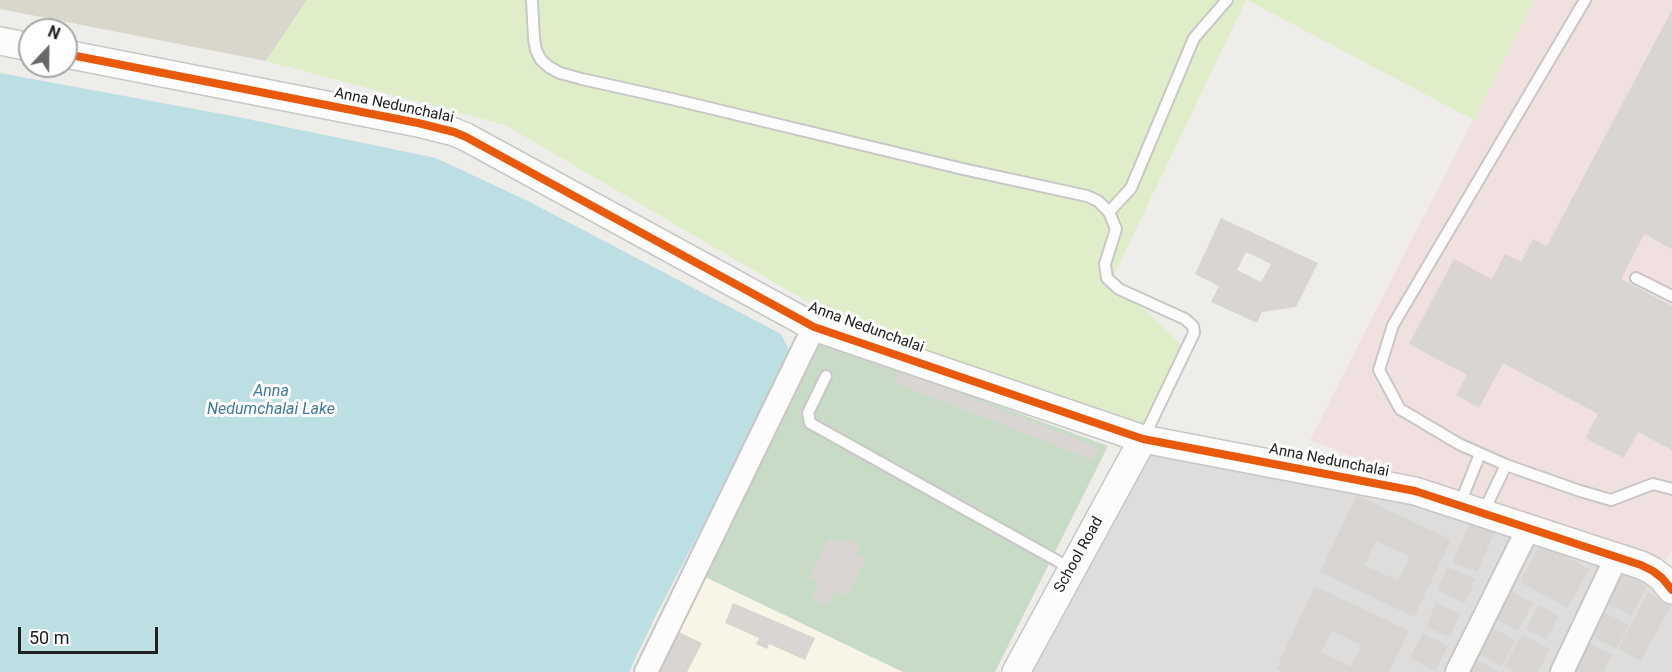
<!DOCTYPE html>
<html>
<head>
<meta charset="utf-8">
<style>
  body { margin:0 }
  #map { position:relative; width:1672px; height:672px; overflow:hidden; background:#efedea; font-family:Roboto,sans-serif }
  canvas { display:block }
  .north { position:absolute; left:18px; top:18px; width:60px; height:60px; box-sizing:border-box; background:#fff; border:2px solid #a6a6a6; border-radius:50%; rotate:22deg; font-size:16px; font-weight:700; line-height:24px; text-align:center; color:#212121 }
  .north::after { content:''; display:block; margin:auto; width:21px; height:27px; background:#696867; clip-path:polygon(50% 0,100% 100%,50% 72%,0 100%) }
  .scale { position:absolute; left:18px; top:627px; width:140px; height:27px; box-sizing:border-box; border:3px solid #212121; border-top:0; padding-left:8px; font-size:18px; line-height:21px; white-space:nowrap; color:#212121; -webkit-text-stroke:4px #fff; paint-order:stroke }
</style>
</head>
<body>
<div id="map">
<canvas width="1672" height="672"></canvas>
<div class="north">N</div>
<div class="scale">50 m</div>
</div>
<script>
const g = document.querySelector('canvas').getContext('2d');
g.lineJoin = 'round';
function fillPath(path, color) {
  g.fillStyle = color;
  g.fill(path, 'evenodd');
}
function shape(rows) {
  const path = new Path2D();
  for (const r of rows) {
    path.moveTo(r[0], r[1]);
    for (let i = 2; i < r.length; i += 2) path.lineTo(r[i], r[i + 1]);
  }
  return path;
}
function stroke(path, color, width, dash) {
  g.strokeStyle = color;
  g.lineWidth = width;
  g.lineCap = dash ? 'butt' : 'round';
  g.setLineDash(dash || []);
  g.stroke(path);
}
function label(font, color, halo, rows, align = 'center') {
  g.font = font + ' Roboto,sans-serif';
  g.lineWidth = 6;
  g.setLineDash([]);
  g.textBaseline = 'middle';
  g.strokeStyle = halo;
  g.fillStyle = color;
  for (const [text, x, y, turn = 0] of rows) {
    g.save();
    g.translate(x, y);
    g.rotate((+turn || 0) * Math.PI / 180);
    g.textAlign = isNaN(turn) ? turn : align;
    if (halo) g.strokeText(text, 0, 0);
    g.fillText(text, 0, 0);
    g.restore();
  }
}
fillPath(shape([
  [1145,451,1417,503,1641,579,1672,602,1672,672,1025,672]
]), '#dedddb');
fillPath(shape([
  [1534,0,1672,0,1672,551,1658,572,1310,440]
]), '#f1e0e0');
fillPath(shape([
  [701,575,903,672,655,672]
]), '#f8f5e6');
fillPath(shape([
  [0,0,307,0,266,61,0,9]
]), '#d9d7cb');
fillPath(shape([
  [307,0,1246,0,1112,279,1186,349,1141,435,832,316,505,125,266,61],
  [1247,0,1534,0,1474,120]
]), '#dfedc8');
fillPath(shape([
  [818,340,1108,446,995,672,903,672,701,575]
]), '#c7dbc6');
fillPath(shape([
  [0,73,238,117,436,158,530,202,781,334,792,356,656,615,629,672,0,672]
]), '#bcdfe4');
fillPath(shape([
  [1672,10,1672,249,1644,234,1621,279,1672,306,1672,450,1638,432,1624,458,1585,438,1598,414,1503,363,1479,408,1456,395,1467,375,1409,344,1454,259,1492,279,1505,254,1521,262,1533,239,1547,246],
  [1221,218,1318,263,1296,307,1262,312,1257,323,1211,302,1219,286,1195,274],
  [1246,252,1271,264,1261,282,1237,270],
  [900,371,1098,447,1093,460,895,383],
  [1357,495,1451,540,1414,617,1320,572],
  [1376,541,1410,557,1398,581,1364,565],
  [1471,519,1496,529,1477,572,1453,562],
  [829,538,840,543,843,538,860,546,856,554,866,558,847,596,836,591,828,606,812,599,820,583,809,577],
  [1541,543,1589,569,1568,608,1520,582],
  [1447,567,1476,579,1465,603,1437,591],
  [1622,573,1647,586,1631,616,1606,602],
  [1315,586,1409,631,1389,672,1283,672,1276,669],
  [1332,631,1361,645,1351,667,1321,652],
  [1509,590,1533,603,1518,631,1494,618],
  [1648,593,1671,605,1641,661,1618,649],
  [733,603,815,638,805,660,769,644,767,649,756,644,759,638,725,623],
  [1436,603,1460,614,1450,637,1426,627],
  [1538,605,1559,616,1546,639,1526,629],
  [1603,612,1629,625,1616,649,1590,635],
  [1491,627,1515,640,1501,666,1477,653],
  [679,632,702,643,687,672,659,672],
  [1423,633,1448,646,1435,671,1410,658],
  [1522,634,1550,649,1538,672,1516,672,1505,666],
  [1588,642,1612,655,1603,672,1579,672,1574,669],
  [1477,660,1499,672,1471,672]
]), '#d8d5d2');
const service = shape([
  [532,0,534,39,536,50,541,60,549,67,560,73,582,79,672,99,963,169,1087,196,1098,201,1109,212,1116,229,1105,264,1107,278,1119,289,1185,319,1193,326,1194,333,1144,437],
  [1585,0,1393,325,1379,370,1400,409,1459,444,1506,465,1580,491,1611,500,1653,484,1672,489],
  [1109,212,1131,188,1194,38,1227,0],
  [1636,278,1672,296],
  [826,376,808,413,810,423,1072,569],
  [1459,506,1480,454],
  [1483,513,1506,465]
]);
const minor = shape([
  [646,672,814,327],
  [1457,672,1528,529],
  [1562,672,1616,558]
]);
const tertiary = shape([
  [0,41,30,47],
  [66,54,418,123,454,132,466,137,814,327,1143,439,1415,491,1641,565,1653,571,1662,578,1672,590],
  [1016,672,1143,439]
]);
stroke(service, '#c8c7c6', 14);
stroke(minor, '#c8c7c6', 26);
stroke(tertiary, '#c8c7c6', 30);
stroke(service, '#fdfcfc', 10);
stroke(minor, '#fdfcfc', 22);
stroke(tertiary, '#fdfcfc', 27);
stroke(shape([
  [66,54,418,123,454,132,466,137,814,327,1143,439,1415,491,1641,565,1653,571,1662,578,1672,590]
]), '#e8590c', 8);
label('15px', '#212121', '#fff', [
  ["Anna Nedunchalai",394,106,12],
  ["Anna Nedunchalai",866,328,20],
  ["Anna Nedunchalai",1329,461,11],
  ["School Road",1079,555,-61]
]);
label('italic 16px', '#40789d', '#fff', [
  ["Anna",271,392],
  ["Nedumchalai Lake",271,410]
]);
</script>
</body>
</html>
